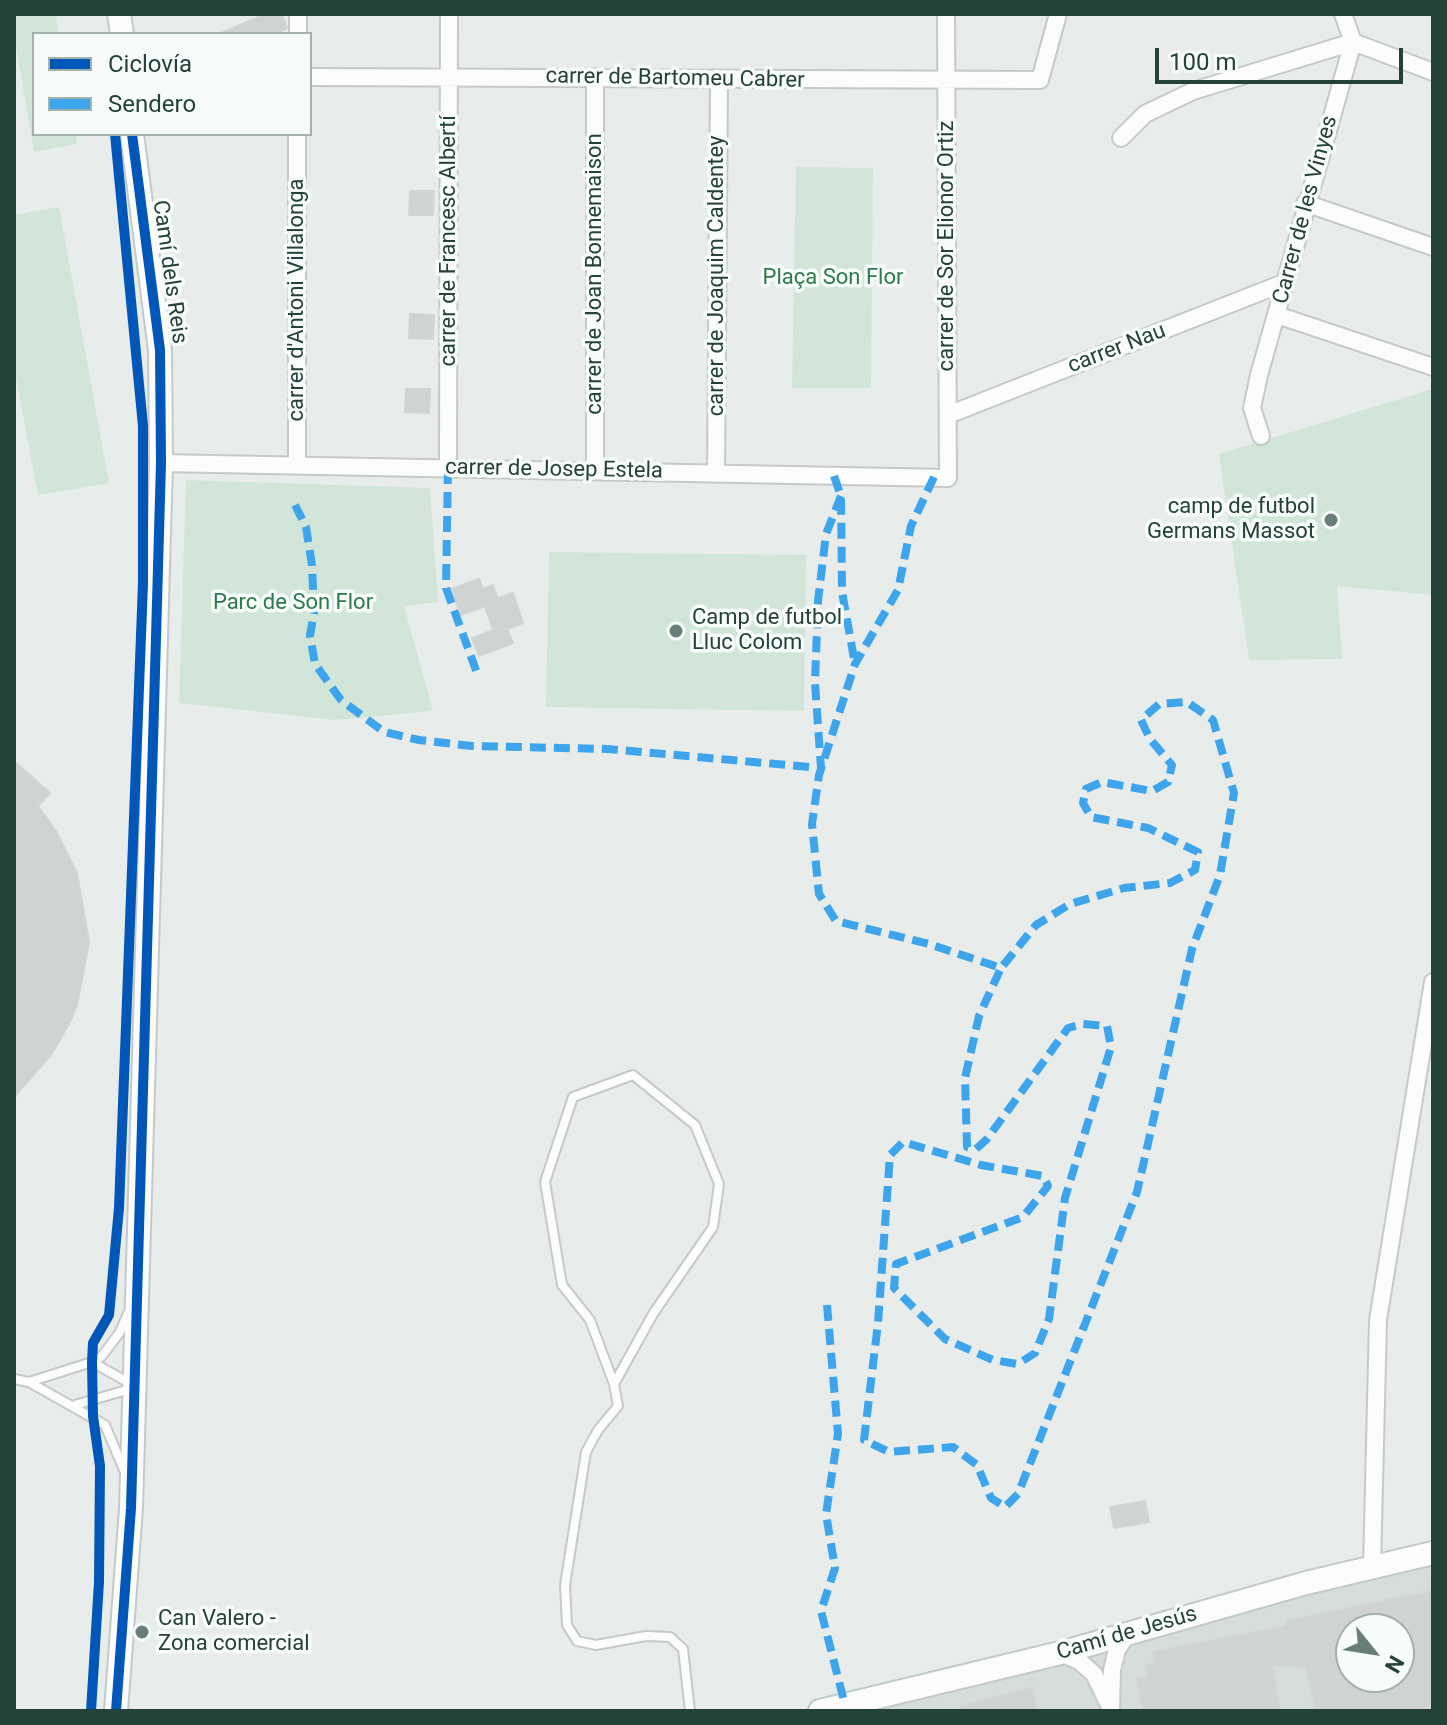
<!DOCTYPE html>
<html>
<head>
<meta charset="utf-8">
<style>
  body { margin:0 }
  #map { position:relative; width:1447px; height:1725px; overflow:hidden; background:#e8edeb; font-family:Roboto,sans-serif }
  canvas { display:block }
  .frame { position:absolute; inset:0; border:16px solid #24423a; pointer-events:none }
  .legend { position:absolute; left:32px; top:32px; width:280px; height:104px; box-sizing:border-box; background:#f7fbf9; border:2px solid #a3b1ad; margin:0; padding:10px 14px; list-style:none; font-size:24px; color:#24423a }
  .legend li { display:flex; align-items:center; gap:16px; height:40px }
  .legend b { width:40px; border:2px solid #a3b1ad }
  .north { position:absolute; left:1335px; top:1613px; width:80px; height:80px; box-sizing:border-box; background:#f7fbf9; border:2px solid #a3b1ad; border-radius:50%; rotate:120deg; font-size:22px; font-weight:700; line-height:32px; text-align:center; color:#24423a }
  .north::after { content:''; display:block; margin:auto; width:28px; height:36px; background:#697e78; clip-path:polygon(50% 0,100% 100%,50% 72%,0 100%) }
  .scale { position:absolute; left:1155px; top:48px; width:248px; height:36px; box-sizing:border-box; border:4px solid #24423a; border-top:0; padding-left:10px; font-size:24px; line-height:28px; white-space:nowrap; color:#24423a; -webkit-text-stroke:6px #f7fbf9; paint-order:stroke }
</style>
</head>
<body>
<div id="map">
<canvas width="1447" height="1725"></canvas>
<div class="frame"></div>
<ul class="legend">
<li><b style="height:10px;background:#0057b8"></b>Ciclovía</li>
<li><b style="height:10px;background:#3ea4ec"></b>Sendero</li>
</ul>
<div class="north">N</div>
<div class="scale">100 m</div>
</div>
<script>
const g = document.querySelector('canvas').getContext('2d');
g.lineJoin = 'round';
function fillPath(path, color) {
  g.fillStyle = color;
  g.fill(path, 'evenodd');
}
function shape(rows) {
  const path = new Path2D();
  for (const r of rows) {
    path.moveTo(r[0], r[1]);
    for (let i = 2; i < r.length; i += 2) path.lineTo(r[i], r[i + 1]);
  }
  return path;
}
function stroke(path, color, width, dash) {
  g.strokeStyle = color;
  g.lineWidth = width;
  g.lineCap = dash ? 'butt' : 'round';
  g.setLineDash(dash || []);
  g.stroke(path);
}
function label(font, color, halo, rows, align = 'center') {
  g.font = font + ' Roboto,sans-serif';
  g.lineWidth = 7;
  g.setLineDash([]);
  g.textBaseline = 'middle';
  g.strokeStyle = halo;
  g.fillStyle = color;
  for (const [text, x, y, turn = 0] of rows) {
    g.save();
    g.translate(x, y);
    g.rotate((+turn || 0) * Math.PI / 180);
    g.textAlign = isNaN(turn) ? turn : align;
    if (halo) g.strokeText(text, 0, 0);
    g.fillText(text, 0, 0);
    g.restore();
  }
}
fillPath(shape([
  [1433,1558,1433,1711,820,1711],
  [1351,1629,1399,1629,1399,1677,1351,1677]
]), '#d6dedb');
fillPath(shape([
  [14,14,56,14,59,34,34,34,34,134,76,134,77,144,34,152,14,35],
  [796,167,873,168,871,388,792,388],
  [59,207,109,483,38,495,14,368,14,215],
  [1433,389,1433,595,1337,586,1342,659,1249,660,1219,454],
  [186,480,430,488,438,602,404,606,433,711,335,720,179,703],
  [549,552,806,555,804,711,546,707]
]), '#d1e6d8');
const building = shape([
  [266,14,282,14,287,28,274,34,219,34,266,14],
  [410,191,434,191,433,215,409,215,410,191],
  [410,314,434,315,433,339,409,338,410,314],
  [406,389,430,389,429,413,405,412,406,389],
  [479,579,483,589,493,585,498,598,513,593,523,623,507,629,513,643,479,656,472,638,493,630,485,606,461,615,451,589,479,579],
  [14,761,50,793,38,806,56,831,77,873,89,942,77,1005,70,1022,51,1055,14,1097,14,761],
  [1145,1501,1149,1522,1114,1528,1110,1507,1145,1501],
  [1433,1591,1433,1711,1316,1711,1306,1667,1272,1665,1280,1711,1143,1711,1137,1679,1148,1677,1146,1665,1155,1663,1153,1652,1286,1626,1286,1621,1433,1591],
  [1351,1629,1399,1629,1399,1677,1351,1677,1351,1629],
  [1032,1688,1037,1711,960,1711,960,1706,1032,1688]
]);
fillPath(building, '#cfd4d2');
stroke(building, '#d1d6d4', 2);
const lane = shape([
  [92,1362,102,1356,120,1332,128,1313],
  [14,1379,29,1382,105,1425,124,1470],
  [29,1382,92,1362,131,1384],
  [614,1384,653,1314,713,1227,719,1184,695,1125,633,1075,573,1097,545,1182,562,1285,590,1320,614,1384,618,1406,598,1430,586,1452,565,1585,567,1625,577,1641,596,1645,646,1636,670,1637,683,1649,690,1711],
  [75,1405,130,1389]
]);
const street = shape([
  [298,34,298,14],
  [310,77,1040,80,1058,14],
  [595,77,595,471],
  [1121,138,1145,114,1193,91,1353,42,1433,72],
  [1305,203,1433,247],
  [1277,315,1433,367],
  [948,415,1286,282],
  [1261,436,1252,408,1259,375,1353,42,1343,14],
  [161,463,948,478,946,14],
  [297,465,297,134],
  [448,468,449,14],
  [716,473,719,79],
  [1372,1567,1378,1320,1433,982],
  [1060,1653,1079,1661,1094,1674,1109,1705],
  [1111,1711,1112,1670,1117,1650,1127,1634]
]);
const secondary = shape([
  [119,14,122,34],
  [116,1711,131,1508,161,463,160,350,132,134],
  [820,1711,1060,1653,1306,1583,1433,1553]
]);
stroke(lane, '#c5cac8', 12);
stroke(street, '#c5cac8', 20);
stroke(secondary, '#c3cbc8', 26);
stroke(lane, '#fcfcfc', 8);
stroke(street, '#fcfcfc', 16);
stroke(secondary, '#fcfcfc', 22);
stroke(shape([
  [448,468,446,588,477,673],
  [834,476,841,496,842,592,855,664],
  [934,477,911,526,898,590,855,664,819,775,812,824,819,894,836,921,929,944,1001,968,979,1016,965,1078,967,1147,976,1149,987,1139,1068,1028,1083,1024,1107,1026,1111,1047,1065,1198,1049,1319,1035,1353,1018,1364,993,1360,945,1339,894,1288,896,1264,1023,1217,1048,1186,1043,1176,981,1165,903,1142,890,1155,878,1323,864,1440,889,1452,953,1447,977,1465,991,1498,1005,1507,1018,1494,1137,1192,1192,949,1220,875,1234,793,1213,720,1187,702,1159,704,1141,720,1150,739,1172,765,1168,782,1152,791,1102,782,1086,789,1083,803,1091,817,1148,828,1198,852,1195,870,1170,883,1124,888,1070,904,1036,925,1001,968],
  [295,505,306,527,312,565,314,613,310,635,315,664,341,700,384,732,419,740,472,746,608,749,821,768,815,683,818,601,826,534,841,496],
  [827,1305,838,1434,826,1514,835,1568,821,1611,845,1705]
]), '#3ea4ec', 8, [16, 8]);
stroke(shape([
  [91,1711,99,1582,100,1466,93,1416,92,1362,93,1343,109,1315,119,1208,143,583,143,426,115,134],
  [116,1711,131,1508,161,463,160,350,132,134]
]), '#0057b8', 10);
for (const [x, y, r, color] of [
  [1331,520,8,"#697e78"],
  [676,631,8,"#697e78"],
  [142,1632,8,"#697e78"]
]) {
  const dot = new Path2D();
  dot.arc(x, y, r, 0, 2 * Math.PI);
  g.fillStyle = color;
  g.fill(dot);
  stroke(dot, '#f7fbf9', 3);
}
label('22px', '#24423a', '#f7fbf9', [
  ["carrer de Bartomeu Cabrer",675,79,1],
  ["Carrer de les Vinyes",1306,210,-75],
  ["carrer de Francesc Albertí",449,241,-90],
  ["carrer de Sor Elionor Ortiz",947,246,-90],
  ["Camí dels Reis",169,272,82],
  ["carrer de Joan Bonnemaison",595,274,-90],
  ["carrer de Joaquim Caldentey",717,276,-90],
  ["carrer d'Antoni Villalonga",297,300,-90],
  ["carrer Nau",1117,349,-21],
  ["carrer de Josep Estela",554,470,1],
  ["Camí de Jesús",1127,1634,-16]
]);
label('22px', '#2d7a4b', '#f7fbf9', [
  ["Plaça Son Flor",833,278],
  ["Parc de Son Flor",293,603]
]);
label('22px', '#24423a', '#f7fbf9', [
  ["camp de futbol",1315,507,"right"],
  ["Germans Massot",1315,532,"right"],
  ["Camp de futbol",692,618],
  ["Lluc Colom",692,643],
  ["Can Valero -",158,1619],
  ["Zona comercial",158,1644]
], 'left');
</script>
</body>
</html>
